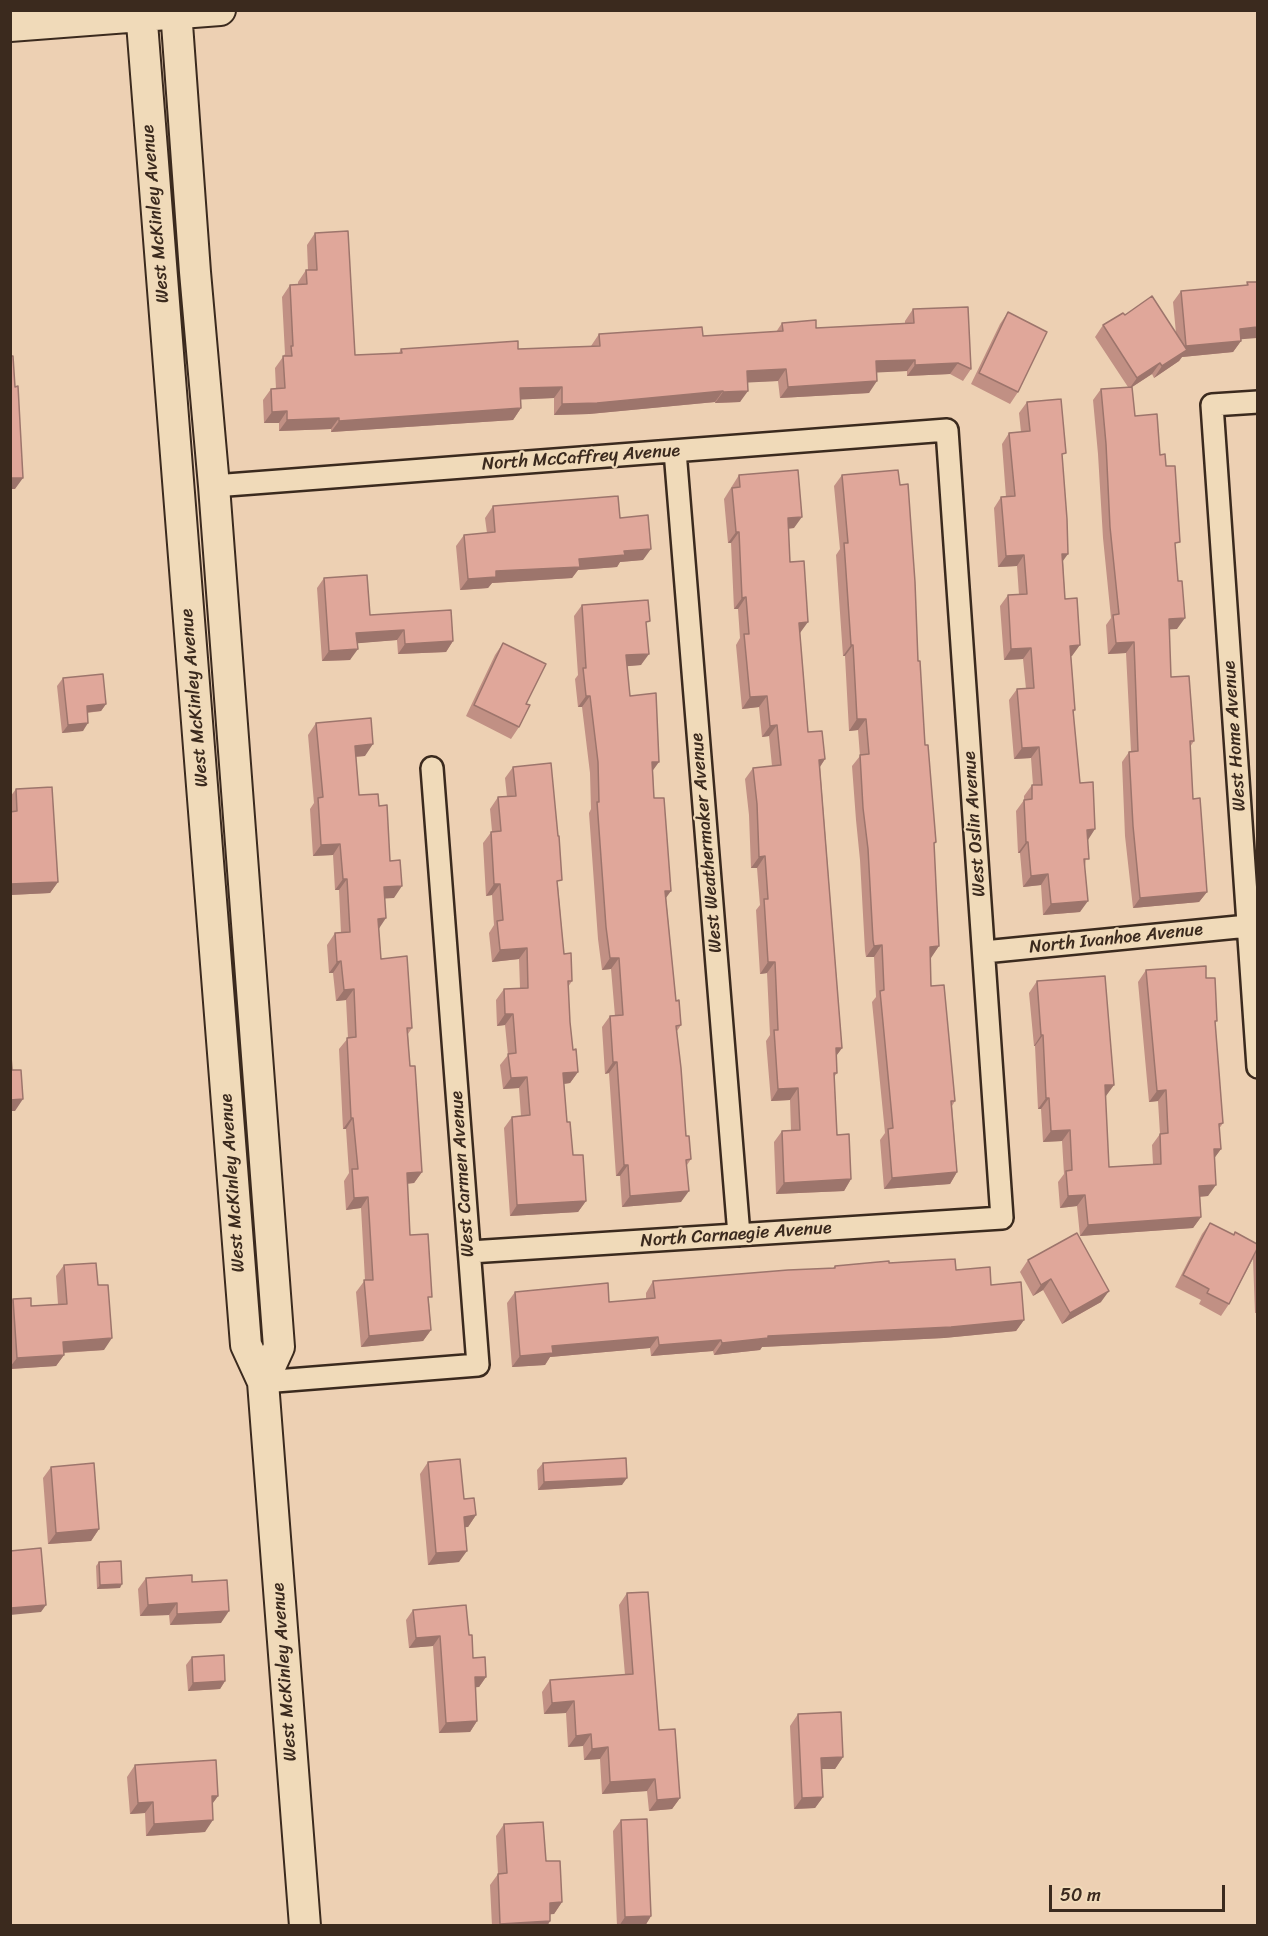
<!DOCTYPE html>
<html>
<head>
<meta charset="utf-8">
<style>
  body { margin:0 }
  #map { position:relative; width:1268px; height:1936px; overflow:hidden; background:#edd0b3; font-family:Sriracha,sans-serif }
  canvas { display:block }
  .frame { position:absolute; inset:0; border:12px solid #3b2a1e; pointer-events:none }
  .scale { position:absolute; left:1049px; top:1885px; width:176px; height:27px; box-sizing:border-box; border:3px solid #3b2a1e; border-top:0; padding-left:8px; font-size:18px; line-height:21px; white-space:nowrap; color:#3b2a1e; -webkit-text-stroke:4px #f0dab9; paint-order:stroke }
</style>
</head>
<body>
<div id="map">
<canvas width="1268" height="1936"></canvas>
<div class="frame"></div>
<div class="scale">50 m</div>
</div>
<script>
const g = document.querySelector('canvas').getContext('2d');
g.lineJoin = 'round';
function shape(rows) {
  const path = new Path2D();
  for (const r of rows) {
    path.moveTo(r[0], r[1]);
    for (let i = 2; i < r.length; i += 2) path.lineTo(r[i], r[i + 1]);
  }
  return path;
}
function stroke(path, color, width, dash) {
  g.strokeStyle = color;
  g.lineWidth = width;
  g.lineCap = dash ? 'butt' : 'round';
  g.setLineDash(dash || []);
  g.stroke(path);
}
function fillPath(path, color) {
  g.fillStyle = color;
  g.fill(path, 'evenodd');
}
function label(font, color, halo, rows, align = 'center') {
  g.font = font + ' Sriracha,sans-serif';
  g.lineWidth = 4.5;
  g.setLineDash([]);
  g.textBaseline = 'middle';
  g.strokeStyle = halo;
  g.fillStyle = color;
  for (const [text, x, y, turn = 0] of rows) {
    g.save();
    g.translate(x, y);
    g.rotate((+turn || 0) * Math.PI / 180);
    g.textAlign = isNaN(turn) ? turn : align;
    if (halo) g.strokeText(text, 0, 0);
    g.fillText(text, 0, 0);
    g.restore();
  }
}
const street = shape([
  [1258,402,1212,405,1258,1067],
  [675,451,739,1235],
  [214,486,947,430,1002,1218,470,1252],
  [984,952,1248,926],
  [263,1382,478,1365,432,768]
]);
const secondary = shape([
  [141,10,246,1345,263,1382,305,1926],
  [176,10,195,272,214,486,279,1347,263,1382],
  [10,26,220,10]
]);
stroke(street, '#3b2a1e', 26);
stroke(secondary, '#3b2a1e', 34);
stroke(street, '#f0dab9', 21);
stroke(secondary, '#f0dab9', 30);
fillPath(shape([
  [315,233,355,355,399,353,401,349,518,349,591,346,599,334,703,336,776,332,782,323,816,328,905,323,905,321,913,309,971,369,963,381,950,374,907,376,907,371,877,372,869,393,780,398,778,381,748,382,740,402,715,403,715,402,589,414,554,415,554,398,521,399,521,408,513,420,331,432,331,429,279,431,279,423,264,423,263,400,271,389,276,389,275,368,285,354,282,297,290,285,298,285,298,282,306,270,308,270,307,245],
  [1247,282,1241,341,1233,352,1182,357,1179,361,1154,378,1152,374,1132,387,1135,416,1160,455,1175,549,1177,629,1169,629,1171,677,1194,741,1190,747,1193,799,1207,892,1199,902,1133,908,1125,836,1122,762,1129,752,1131,751,1126,653,1108,654,1106,625,1111,618,1103,538,1098,454,1093,400,1101,389,1128,387,1095,337,1103,325,1125,315,1176,333,1173,302,1181,291,1246,285],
  [1008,312,1018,392,1010,404,971,384,1000,324],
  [1027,402,1062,459,1063,561,1065,599,1072,656,1071,656,1075,710,1073,713,1080,783,1088,840,1080,912,1043,915,1041,885,1023,887,1020,853,1018,853,1016,811,1024,800,1024,796,1032,785,1033,785,1031,758,1014,759,1009,700,1017,689,1026,689,1023,659,1004,660,1000,606,1008,595,1019,595,1017,566,998,567,994,508,1001,497,1006,497,1002,444,1009,433,1021,432,1019,413],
  [739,475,794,528,788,529,790,562,800,633,808,732,825,759,820,767,842,1048,836,1056,837,1073,834,1077,837,1135,851,1179,844,1191,776,1194,774,1142,782,1131,791,1130,790,1100,771,1101,766,1041,770,1035,767,973,760,974,756,910,760,905,757,868,751,868,749,815,745,779,753,768,772,766,769,736,762,737,759,707,742,709,736,645,740,638,738,609,734,609,731,543,728,543,724,499],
  [842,475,918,661,925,745,936,842,934,844,939,946,930,958,931,986,955,1101,952,1106,957,1172,950,1184,884,1189,880,1140,885,1133,872,1002,876,997,874,957,866,957,865,951,860,860,856,820,852,766,860,756,858,730,849,731,845,656,843,656,836,555,840,549,834,486],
  [493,506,620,518,643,560,620,562,617,567,578,570,572,578,492,583,488,588,460,590,456,546,464,535,487,533,485,518],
  [324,578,370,615,453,641,446,652,398,654,397,640,357,643,350,660,322,661,317,588],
  [582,605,647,626,641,665,627,666,630,696,653,771,654,798,666,897,676,1001,681,1025,677,1031,686,1136,691,1159,687,1165,681,1202,622,1207,620,1176,616,1176,609,1073,605,1074,602,1027,610,1016,615,1016,611,969,602,970,598,939,589,813,591,809,590,773,582,707,578,707,575,679,578,675,574,616],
  [503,643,526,704,519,727,511,739,466,716,495,655],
  [63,678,106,704,101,711,87,713,83,731,62,733,57,686],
  [316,723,365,756,356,757,359,795,379,806,390,861,394,898,385,898,379,929,381,959,412,1028,408,1034,410,1066,422,1172,414,1183,407,1184,410,1235,429,1302,431,1330,423,1341,361,1347,356,1292,365,1280,361,1208,346,1210,344,1181,349,1173,346,1129,343,1129,339,1049,348,1038,346,1000,336,1001,333,973,329,973,327,945,335,933,341,933,339,890,335,890,333,855,313,856,310,809,314,803,308,735],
  [513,767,558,886,564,954,572,981,568,987,570,1022,573,1050,578,1072,570,1083,564,1084,567,1122,573,1155,586,1201,578,1212,510,1216,504,1128,512,1117,521,1116,519,1088,503,1089,500,1065,508,1055,505,1025,497,1026,496,1000,504,989,520,988,519,959,492,962,489,933,494,925,492,895,486,896,483,843,492,831,490,809,498,797,507,797,505,778],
  [16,789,58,882,50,893,10,895,10,797],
  [1146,970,1206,978,1215,1024,1223,1123,1219,1129,1221,1149,1214,1158,1208,1196,1200,1197,1201,1217,1193,1228,1080,1236,1077,1206,1060,1208,1058,1182,1064,1174,1062,1141,1043,1142,1041,1109,1038,1109,1035,1046,1034,1046,1029,993,1037,981,1114,1085,1105,1096,1109,1167,1153,1164,1152,1145,1160,1134,1158,1101,1149,1102,1138,982],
  [1210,1223,1257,1250,1257,1313,1255,1313,1253,1259,1229,1304,1221,1316,1199,1304,1201,1300,1175,1287,1202,1234],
  [1028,1260,1101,1302,1062,1324,1043,1290,1033,1296,1020,1272],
  [889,1263,956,1270,991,1285,1024,1320,1016,1331,944,1338,762,1347,760,1350,714,1355,713,1351,651,1356,650,1348,550,1357,545,1365,512,1367,507,1303,515,1292,609,1302,646,1299,646,1293,653,1281,833,1268,835,1266],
  [64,1265,104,1350,64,1353,64,1355,56,1366,10,1369,10,1302,13,1299,31,1306,58,1304,56,1276],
  [428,1462,464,1499,476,1515,468,1527,465,1527,459,1562,428,1565,420,1474],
  [543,1463,622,1485,538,1490,537,1470],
  [51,1467,99,1529,91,1541,48,1544,43,1478],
  [99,1562,120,1588,97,1589,96,1566],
  [146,1578,221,1623,170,1625,169,1615,140,1616,138,1589],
  [627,1593,659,1730,680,1798,672,1809,649,1811,647,1791,602,1794,600,1759,584,1760,583,1746,568,1747,566,1713,544,1714,542,1692,550,1680,625,1675,619,1605],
  [413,1610,469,1635,473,1658,486,1677,479,1687,475,1687,477,1721,470,1732,439,1733,433,1646,409,1648,406,1620],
  [192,1657,225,1681,220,1689,188,1691,186,1665],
  [798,1714,843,1757,835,1769,822,1769,823,1797,815,1808,794,1809,790,1726],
  [135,1765,218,1796,212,1804,205,1832,146,1836,145,1813,130,1814,127,1777],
  [621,1820,651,1916,645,1926,617,1926,613,1831],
  [504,1824,546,1861,562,1902,554,1914,550,1914,550,1921,547,1926,492,1926,490,1885,498,1874,496,1836]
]), '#c19084');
fillPath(shape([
  [1257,327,1257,338,1232,340,1240,329],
  [1241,341,1233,352,1182,357,1179,361,1154,378,1162,366,1180,355,1186,346],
  [915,360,907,371,868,373,876,361],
  [958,363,950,374,907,376,915,365],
  [1160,363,1152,374,1129,389,1137,378],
  [786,369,778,381,739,383,747,371],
  [877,381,869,393,780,398,788,387],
  [562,387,554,398,512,400,520,388],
  [723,391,715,402,589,414,554,415,562,404],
  [748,391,740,402,715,403,723,392],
  [521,408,513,420,331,432,339,421],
  [287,411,279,423,264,423,272,412],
  [339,418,331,429,279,431,287,420],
  [10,478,23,478,15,489,10,489],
  [802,517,794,528,780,529,788,518],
  [736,532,739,532,731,543,728,543],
  [651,549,643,560,620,562,617,567,578,570,572,578,492,583,488,588,460,590,468,579,496,571,579,559,624,551],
  [1062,554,1068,554,1060,565],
  [1024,555,1017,566,998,567,1006,556],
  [746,597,738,609,734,609,742,598],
  [1185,618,1177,629,1161,630,1169,619],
  [808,622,800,633,799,623],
  [404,630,397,640,349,644,356,633],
  [453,641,446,652,398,654,405,644],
  [1134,642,1126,653,1108,654,1116,643],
  [851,645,853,645,845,656,843,656],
  [1080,645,1072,656,1062,657,1070,646],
  [1031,648,1023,659,1004,660,1011,649],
  [358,649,350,660,322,661,329,651],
  [649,654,641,665,618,667,626,655],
  [586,696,590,696,582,707,578,707],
  [767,696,759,707,742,709,750,697],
  [106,704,101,711,81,713,87,706],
  [857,719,866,719,858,730,849,731],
  [88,723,83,731,62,733,68,725],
  [777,725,769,736,762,737,770,726],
  [373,744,365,756,347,757,355,746],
  [1039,747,1031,758,1014,759,1022,748],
  [825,759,817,771,819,760],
  [652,762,659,762,651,773],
  [1095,829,1088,840,1087,830],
  [1026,842,1028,842,1020,853,1018,853],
  [340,844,333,855,313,856,321,845],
  [765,856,757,868,751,868,759,857],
  [1048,874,1041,885,1023,887,1031,876],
  [343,879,347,879,339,890,335,890],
  [58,882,50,893,10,895,10,884],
  [494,884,500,884,492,895,486,896],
  [402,886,394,898,377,899,384,887],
  [665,891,671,891,663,902],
  [1207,892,1199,902,1133,908,1140,898],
  [1088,901,1080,912,1043,915,1051,904],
  [386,918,378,930,378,919],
  [882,945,874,957,866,957,874,946],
  [939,946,931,958,922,958,930,947],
  [527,948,519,959,492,962,500,950],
  [610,958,619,958,611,969,602,970],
  [341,961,333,973,329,973,337,962],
  [768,962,775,962,767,973,760,974],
  [354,989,346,1000,336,1001,344,990],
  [505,1014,513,1014,505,1025,497,1026],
  [1041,1035,1043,1035,1035,1046,1034,1046],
  [836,1048,842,1048,834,1059],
  [613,1062,617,1062,609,1073,605,1074],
  [578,1072,570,1083,555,1085,563,1073],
  [527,1077,519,1088,503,1089,511,1078],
  [1105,1085,1114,1085,1106,1096,1097,1096],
  [798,1088,790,1100,771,1101,778,1089],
  [1166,1090,1158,1101,1149,1102,1157,1091],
  [1046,1098,1049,1098,1041,1109,1038,1109],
  [23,1099,15,1111,10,1111,10,1100],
  [351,1118,353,1118,346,1129,343,1129],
  [1070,1130,1062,1141,1043,1142,1051,1131],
  [1214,1149,1221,1149,1213,1160],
  [624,1165,628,1165,620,1176,616,1176],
  [422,1172,414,1183,399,1184,407,1173],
  [957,1172,950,1184,884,1189,892,1178],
  [851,1179,844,1191,776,1194,784,1183],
  [1216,1185,1208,1196,1191,1197,1199,1186],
  [689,1191,681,1202,622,1207,630,1196],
  [1085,1195,1077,1206,1060,1208,1068,1196],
  [368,1197,361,1208,346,1210,354,1198],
  [586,1201,578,1212,510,1216,517,1205],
  [1201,1217,1193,1228,1080,1236,1088,1225],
  [1051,1279,1043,1290,1033,1296,1041,1285],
  [1109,1291,1101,1302,1062,1324,1070,1313],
  [1024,1320,1016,1331,944,1338,762,1347,760,1350,714,1355,722,1343,768,1336],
  [431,1330,423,1341,361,1347,369,1336],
  [658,1337,650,1348,550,1357,545,1365,512,1367,520,1356,552,1346],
  [112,1338,104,1350,55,1353,63,1342],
  [721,1340,713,1351,651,1356,659,1345],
  [64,1355,56,1366,10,1369,10,1367,17,1358],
  [627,1478,622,1485,538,1490,544,1482],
  [476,1515,468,1527,456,1528,464,1517],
  [99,1529,91,1541,48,1544,56,1533],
  [467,1551,459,1562,428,1565,436,1553],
  [122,1584,120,1588,97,1589,100,1585],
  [177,1603,169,1615,140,1616,148,1605],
  [46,1605,41,1612,10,1615,11,1608],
  [229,1611,221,1623,170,1625,177,1614],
  [440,1636,433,1646,409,1648,416,1638],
  [475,1677,486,1677,479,1687,468,1688],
  [225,1681,220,1689,188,1691,193,1683],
  [574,1701,566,1713,544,1714,552,1703],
  [477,1721,470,1732,439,1733,446,1723],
  [591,1734,583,1746,568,1747,576,1736],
  [608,1747,600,1759,584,1760,592,1749],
  [843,1757,835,1769,813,1769,821,1758],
  [655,1779,647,1791,602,1794,610,1782],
  [212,1796,218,1796,210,1807],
  [823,1797,815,1808,794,1809,802,1798],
  [680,1798,672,1809,649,1811,657,1800],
  [153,1802,145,1813,130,1814,138,1803],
  [213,1820,205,1832,146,1836,154,1824],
  [562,1902,554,1914,542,1915,550,1903],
  [651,1916,645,1926,619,1926,625,1917],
  [550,1921,547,1926,499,1926,500,1924]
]), '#9d756c');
const building = shape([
  [348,231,355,355,402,353,401,349,518,341,518,349,600,346,599,334,702,327,703,336,783,331,782,323,816,320,816,328,914,323,913,309,968,307,971,369,958,363,915,365,915,360,876,361,877,381,788,387,786,369,747,371,748,391,723,392,723,391,597,403,562,404,562,387,520,388,521,408,339,421,339,418,287,420,287,411,272,412,271,389,285,388,283,356,292,356,291,346,293,346,290,285,307,284,306,270,317,270,315,233,348,231],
  [1247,282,1257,282,1257,327,1240,329,1241,341,1186,346,1181,291,1248,285,1247,282],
  [1152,296,1187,350,1162,366,1160,363,1137,378,1103,325,1123,313,1125,315,1152,296],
  [1008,312,1047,332,1018,392,979,373,1008,312],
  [10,356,13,356,15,387,18,386,23,478,10,478,10,356],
  [1132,387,1135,416,1157,414,1160,455,1165,454,1166,466,1175,466,1180,542,1175,543,1178,581,1182,581,1185,618,1169,619,1171,677,1189,676,1194,741,1190,741,1193,799,1200,798,1207,892,1140,898,1133,826,1129,752,1138,751,1134,642,1116,643,1113,615,1119,614,1110,527,1106,444,1101,389,1132,387],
  [1061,399,1066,453,1062,454,1067,519,1068,554,1062,554,1065,599,1077,598,1080,645,1070,646,1075,710,1073,710,1080,783,1093,782,1095,829,1087,830,1089,859,1084,859,1088,901,1051,904,1048,874,1031,876,1028,842,1026,842,1024,800,1032,799,1032,785,1042,785,1039,747,1022,748,1017,689,1034,688,1031,648,1011,649,1008,595,1027,594,1024,555,1006,556,1001,497,1015,496,1009,433,1030,431,1027,402,1061,399],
  [798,470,802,517,788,518,790,562,804,561,808,622,799,623,808,732,822,731,825,759,819,760,842,1048,836,1048,837,1073,834,1073,837,1135,849,1134,851,1179,784,1183,782,1131,800,1130,798,1088,778,1089,774,1030,778,1030,775,962,768,962,764,899,768,899,765,856,759,857,757,804,753,768,781,765,777,725,770,726,767,696,750,697,744,634,749,634,746,597,742,598,739,532,736,532,732,488,740,487,739,475,798,470],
  [898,470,900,485,908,484,915,582,918,661,920,661,925,745,928,745,936,842,934,843,939,946,930,947,931,986,944,985,955,1101,951,1101,957,1172,892,1178,888,1129,893,1128,880,991,884,990,882,945,874,946,873,940,868,849,863,808,860,755,869,754,866,719,857,719,853,645,851,645,844,543,848,543,842,475,898,470],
  [618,496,620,518,648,515,651,549,624,551,625,555,579,559,580,567,496,571,496,577,468,579,464,535,495,532,493,506,618,496],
  [367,575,370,615,451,610,453,641,405,644,404,630,356,633,358,649,329,651,324,578,367,575],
  [648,600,650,621,646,622,649,654,626,655,630,696,656,693,659,762,652,762,654,798,664,798,671,891,665,891,676,1001,679,1000,681,1025,676,1026,681,1068,686,1136,689,1136,691,1159,686,1160,689,1191,630,1196,628,1165,624,1165,617,1062,613,1062,610,1016,623,1015,619,958,610,958,606,927,597,802,599,802,598,762,590,696,586,696,583,668,586,668,582,605,648,600],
  [503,643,546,664,526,704,530,705,519,727,474,705,503,643],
  [103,674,106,704,87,706,88,723,68,725,63,678,103,674],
  [371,718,373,744,355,746,359,795,378,794,379,806,387,805,390,861,400,860,402,886,384,887,386,918,378,919,381,959,407,956,412,1028,407,1028,410,1066,415,1066,422,1172,407,1173,410,1235,428,1234,432,1297,428,1297,431,1330,369,1336,364,1280,373,1280,368,1197,354,1198,352,1169,358,1169,353,1118,351,1118,347,1038,356,1037,354,989,344,990,341,961,337,962,335,933,350,932,347,879,343,879,340,844,321,845,318,798,323,797,316,723,371,718],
  [551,763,558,836,559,836,562,880,557,881,564,954,571,953,572,981,568,981,570,1022,573,1050,576,1049,578,1072,563,1073,567,1122,570,1122,573,1155,583,1155,586,1201,517,1205,512,1117,530,1115,527,1077,511,1078,508,1054,516,1053,513,1014,505,1014,504,989,528,988,527,948,500,950,497,921,503,920,500,884,494,884,491,832,501,831,498,797,516,796,513,767,551,763],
  [52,787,58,882,10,884,10,812,17,811,16,789,52,787],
  [1206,966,1206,978,1215,978,1217,1021,1215,1021,1223,1123,1219,1124,1221,1149,1214,1149,1216,1185,1199,1186,1201,1217,1088,1225,1085,1195,1068,1196,1066,1171,1072,1170,1070,1130,1051,1131,1049,1098,1046,1098,1043,1035,1041,1035,1037,981,1105,976,1114,1085,1105,1085,1109,1167,1161,1164,1160,1134,1168,1133,1166,1090,1157,1091,1146,970,1206,966],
  [10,1042,12,1070,21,1070,23,1099,10,1100,10,1042],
  [1210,1223,1234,1235,1235,1232,1257,1244,1257,1249,1229,1304,1207,1293,1209,1289,1183,1275,1210,1223],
  [1077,1233,1109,1291,1070,1313,1051,1279,1041,1285,1028,1260,1077,1233],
  [955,1259,956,1270,990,1267,991,1285,1021,1282,1024,1320,951,1327,768,1336,768,1338,722,1343,721,1340,659,1345,658,1337,552,1346,553,1353,520,1356,515,1292,608,1283,609,1302,655,1298,653,1281,788,1270,835,1268,835,1266,889,1261,889,1263,955,1259],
  [96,1263,98,1285,108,1285,112,1338,63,1342,64,1355,17,1358,13,1299,31,1298,31,1306,67,1304,64,1265,96,1263],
  [626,1458,627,1478,544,1482,543,1463,626,1458],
  [460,1459,464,1499,474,1498,476,1515,464,1517,467,1551,436,1553,428,1462,460,1459],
  [94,1463,99,1529,56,1533,51,1467,94,1463],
  [41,1548,46,1605,11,1608,10,1551,41,1548],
  [121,1561,122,1584,100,1585,99,1562,121,1561],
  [192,1575,192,1582,227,1580,229,1611,177,1614,177,1603,148,1605,146,1578,192,1575],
  [648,1592,659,1730,675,1729,680,1798,657,1800,655,1779,610,1782,608,1747,592,1749,591,1734,576,1736,574,1701,552,1703,550,1680,633,1674,627,1593,648,1592],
  [466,1605,469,1635,472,1635,473,1658,485,1657,486,1677,475,1677,477,1721,446,1723,440,1636,416,1638,413,1610,466,1605],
  [224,1655,225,1681,193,1683,192,1657,224,1655],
  [841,1712,843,1757,821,1758,823,1797,802,1798,798,1714,841,1712],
  [216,1760,218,1796,212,1796,213,1820,154,1824,153,1802,138,1803,135,1765,216,1760],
  [647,1819,651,1916,625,1917,621,1820,647,1819],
  [543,1822,546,1861,560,1861,562,1902,550,1903,550,1921,500,1924,498,1874,507,1873,504,1824,543,1822]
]);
fillPath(building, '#e0a79a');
stroke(building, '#9d756c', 1.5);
label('18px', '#3b2a1e', '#f0dab9', [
  ["West McKinley Avenue",156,214,-95],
  ["North McCaffrey Avenue",581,458,-4],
  ["West McKinley Avenue",195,698,-95],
  ["West Home Avenue",1235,736,-94],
  ["West Oslin Avenue",975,824,-94],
  ["West Weathermaker Avenue",707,843,-95],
  ["North Ivanhoe Avenue",1116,939,-6],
  ["West Carmen Avenue",463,1174,-94],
  ["West McKinley Avenue",233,1183,-94],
  ["North Carnaegie Avenue",736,1235,-4],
  ["West McKinley Avenue",285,1672,-94]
]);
</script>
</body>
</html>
